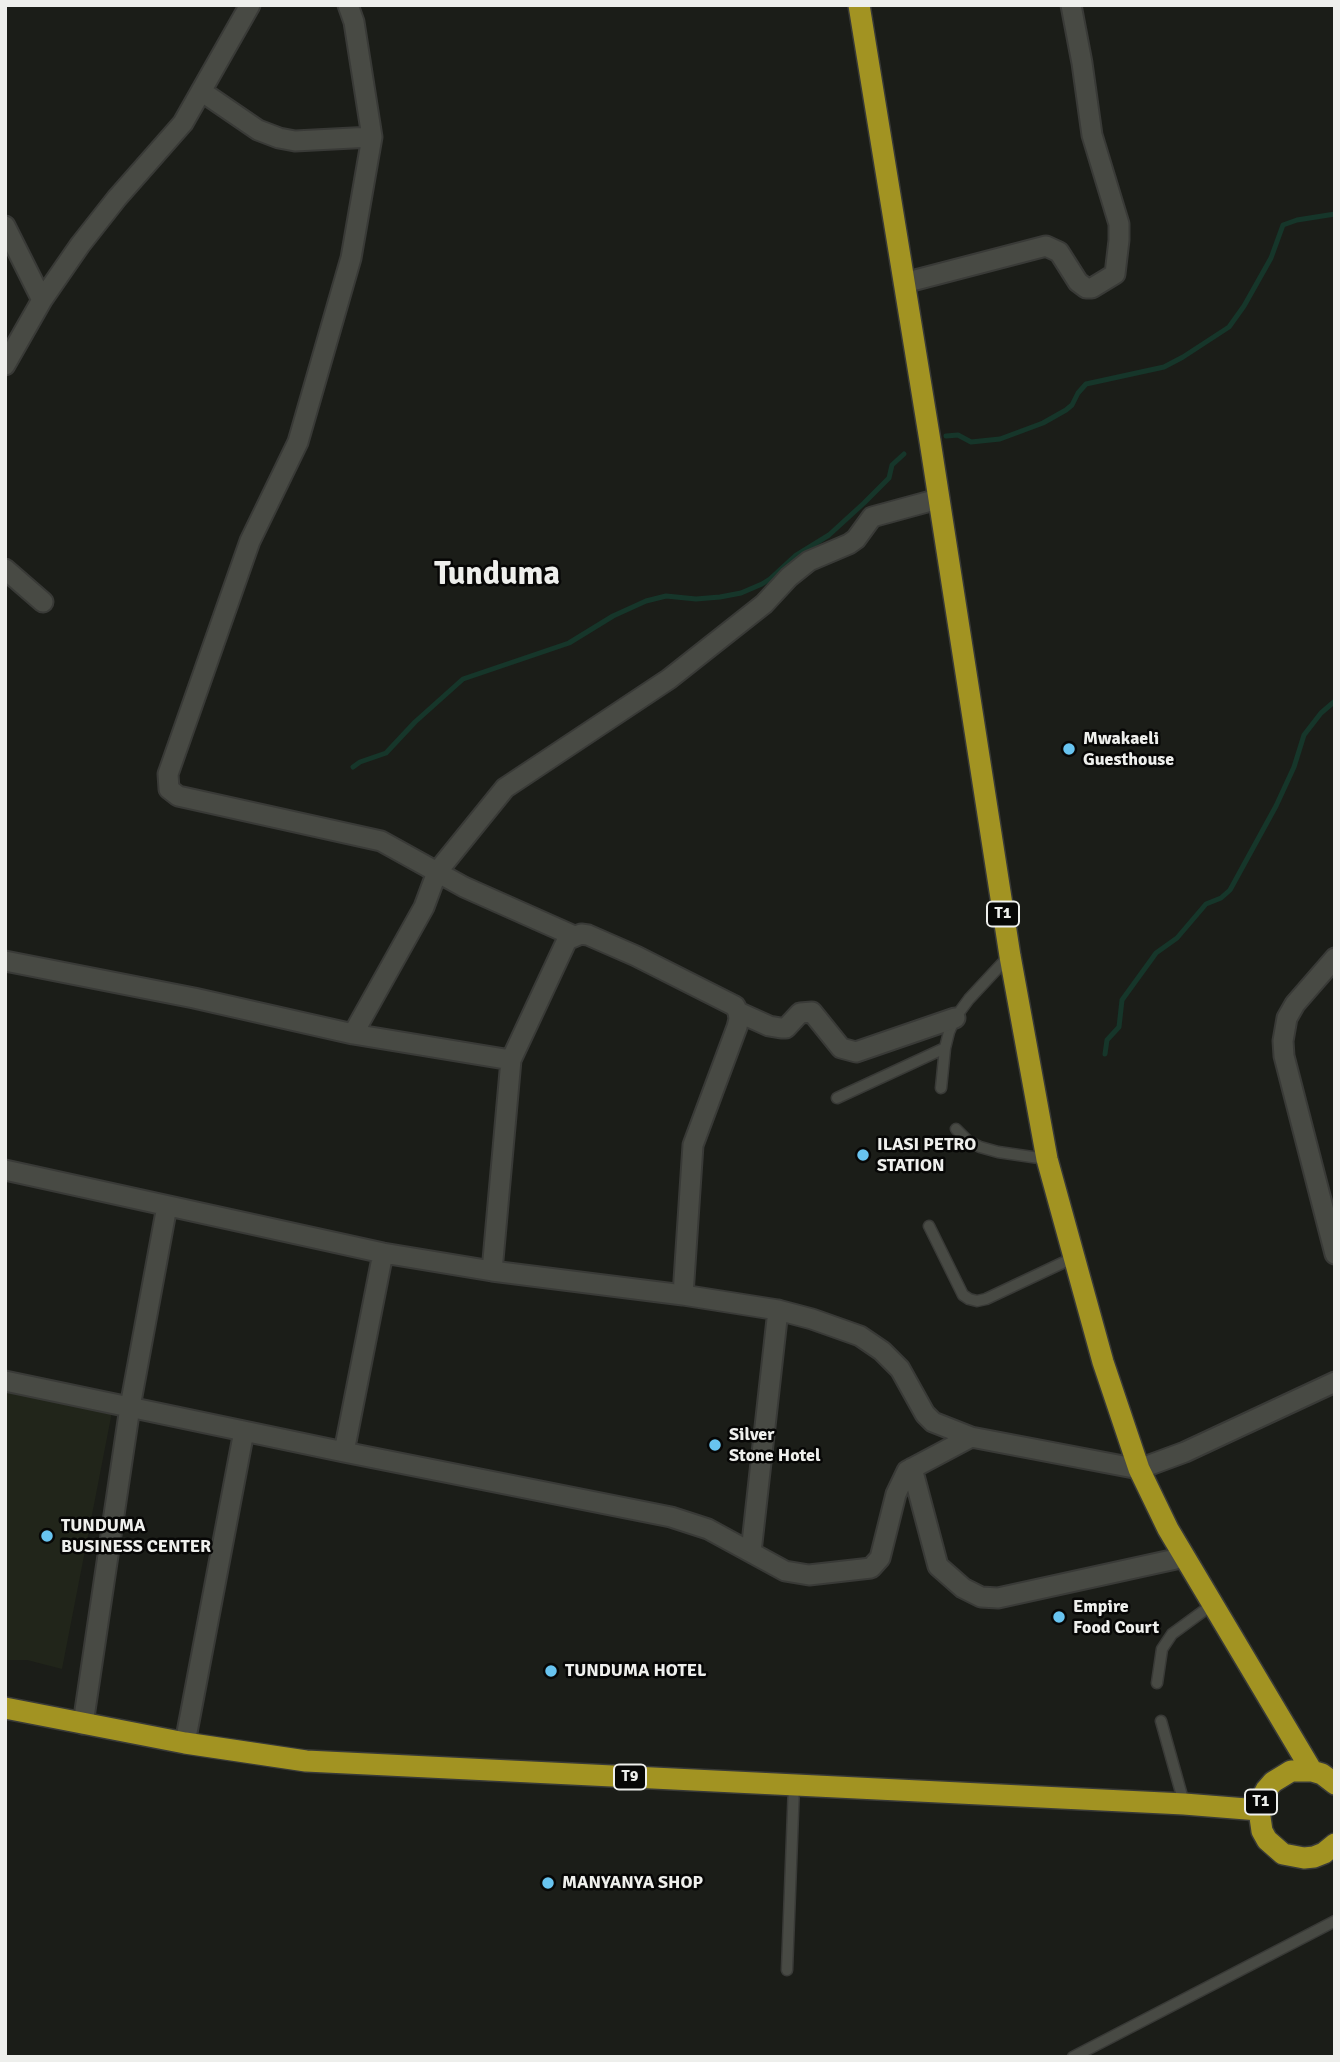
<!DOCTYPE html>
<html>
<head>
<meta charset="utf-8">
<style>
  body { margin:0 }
  #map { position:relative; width:1340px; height:2062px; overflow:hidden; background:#1b1d18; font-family:Signika,sans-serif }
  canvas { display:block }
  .frame { position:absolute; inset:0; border:7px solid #eeefec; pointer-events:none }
</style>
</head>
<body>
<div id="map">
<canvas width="1340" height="2062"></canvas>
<div class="frame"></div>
</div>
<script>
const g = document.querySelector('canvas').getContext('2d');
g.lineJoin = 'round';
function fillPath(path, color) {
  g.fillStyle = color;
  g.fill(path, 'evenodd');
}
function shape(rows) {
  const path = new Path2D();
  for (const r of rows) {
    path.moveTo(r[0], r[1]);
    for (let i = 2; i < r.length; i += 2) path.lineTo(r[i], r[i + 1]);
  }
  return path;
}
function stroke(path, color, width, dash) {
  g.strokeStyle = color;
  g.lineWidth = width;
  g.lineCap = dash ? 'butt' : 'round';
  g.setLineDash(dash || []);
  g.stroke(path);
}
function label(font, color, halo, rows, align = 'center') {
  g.font = font + ' Signika,sans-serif';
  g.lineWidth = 5;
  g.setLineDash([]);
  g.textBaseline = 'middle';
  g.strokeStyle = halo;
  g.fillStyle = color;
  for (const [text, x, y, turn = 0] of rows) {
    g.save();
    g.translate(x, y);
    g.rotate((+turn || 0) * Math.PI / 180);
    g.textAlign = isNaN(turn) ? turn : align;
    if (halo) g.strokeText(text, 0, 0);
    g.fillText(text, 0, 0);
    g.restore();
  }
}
fillPath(shape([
  [5,1389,112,1412,62,1669,27,1660,5,1660]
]), '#21251a');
stroke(shape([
  [946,436,958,435,971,442,1000,439,1043,423,1066,410,1072,405,1078,393,1086,384,1164,367,1183,357,1229,327,1244,306,1271,258,1283,225,1297,220,1335,214],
  [353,767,360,762,386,753,415,722,463,679,569,643,613,616,646,601,666,596,696,599,720,597,741,593,762,584,770,579,795,556,829,535,864,503,889,478,892,465,904,454],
  [1105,1054,1107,1040,1119,1027,1122,1000,1151,960,1156,953,1177,938,1206,904,1221,898,1230,890,1276,806,1294,767,1304,735,1321,713,1335,701]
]), '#16362a', 5);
const service = shape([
  [941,1088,945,1048,949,1032,955,1018,969,999,1009,956],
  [837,1098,945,1048],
  [956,1129,968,1141,980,1147,998,1152,1046,1159],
  [929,1226,963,1295,969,1299,977,1301,986,1299,1075,1257],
  [1157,1683,1162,1649,1172,1634,1213,1604],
  [1161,1721,1184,1803],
  [787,1970,794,1785],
  [1073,2057,1335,1921]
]);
const minor = shape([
  [348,5,354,22,372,137,351,258,298,442,250,541,168,774,169,789,178,796,381,841,464,887,574,936],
  [201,91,258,130,279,138,295,141,372,137],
  [5,226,42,300],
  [904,283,1046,246,1059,252,1078,282,1086,288,1092,288,1115,274,1119,240,1119,224,1092,135,1082,63,1071,5],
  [5,365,42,300,80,245,117,198,183,123,250,5],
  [5,569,43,602],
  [1335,958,1295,1004,1287,1018,1283,1041,1284,1056,1335,1254],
  [5,961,194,998,353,1034,511,1060],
  [738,1012,769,1026,781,1028,786,1028,800,1013,812,1012,841,1048,856,1052,955,1018],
  [353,1034,424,907,437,872,505,788,669,679,764,604,789,577,809,561,849,544,856,539,872,517,938,499],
  [5,1170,383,1253,492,1271,683,1295,778,1310,812,1319,860,1336,882,1351,900,1369,925,1414,933,1422,971,1437,1139,1469,1185,1452,1335,1382],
  [492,1271,511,1060,567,940,581,934,588,935,636,956,735,1006,738,1012,739,1019,737,1027,693,1145,683,1295],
  [5,1381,344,1452,671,1517,708,1529,785,1571,809,1575,871,1568,880,1558,896,1494,907,1471,971,1437],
  [344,1452,383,1253],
  [912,1468,938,1566,963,1588,981,1597,998,1598,1185,1557],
  [751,1552,778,1310],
  [83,1724,130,1407,167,1206],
  [185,1743,244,1431]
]);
const trunk = shape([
  [859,5,930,441,1010,956,1047,1159,1103,1362,1139,1469,1168,1529,1312,1771],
  [5,1708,185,1743,306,1761,1184,1804,1259,1810],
  [1335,1784,1322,1774,1312,1771,1291,1771,1273,1782,1266,1790,1261,1799,1259,1810,1262,1831,1267,1840,1283,1854,1304,1858,1314,1857,1324,1853,1335,1844]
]);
stroke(service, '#393a37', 13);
stroke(minor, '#393a37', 23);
stroke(trunk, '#393a37', 24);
stroke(service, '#484a44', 10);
stroke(minor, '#484a44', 19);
stroke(trunk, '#a29322', 21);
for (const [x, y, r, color] of [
  [1069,749,7,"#68c4f0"],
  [863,1155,7,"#68c4f0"],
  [715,1445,7,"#68c4f0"],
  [47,1536,7,"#68c4f0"],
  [1059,1617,7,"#68c4f0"],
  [551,1671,7,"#68c4f0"],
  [548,1883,7,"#68c4f0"]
]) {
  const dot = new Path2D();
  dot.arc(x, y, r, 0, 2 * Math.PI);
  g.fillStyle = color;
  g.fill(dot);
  stroke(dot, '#070706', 2.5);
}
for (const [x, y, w] of [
  [1003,914,32],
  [630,1777,32],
  [1261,1802,32]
]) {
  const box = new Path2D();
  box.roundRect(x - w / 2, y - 12.5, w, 25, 5);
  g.fillStyle = '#070706';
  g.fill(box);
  stroke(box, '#eeefec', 2);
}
label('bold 16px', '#eeefec', null, [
  ["T1",1003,914],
  ["T9",630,1777],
  ["T1",1261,1802]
]);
label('bold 18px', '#eeefec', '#070706', [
  ["Mwakaeli",1083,739],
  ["Guesthouse",1083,760],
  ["ILASI PETRO",877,1145],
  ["STATION",877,1166],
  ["Silver",729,1435],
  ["Stone Hotel",729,1456],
  ["TUNDUMA",61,1526],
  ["BUSINESS CENTER",61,1547],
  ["Empire",1073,1607],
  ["Food Court",1073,1628],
  ["TUNDUMA HOTEL",565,1671],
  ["MANYANYA SHOP",562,1883]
], 'left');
label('bold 32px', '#eeefec', '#070706', [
  ["Tunduma",497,576]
]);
</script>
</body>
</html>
